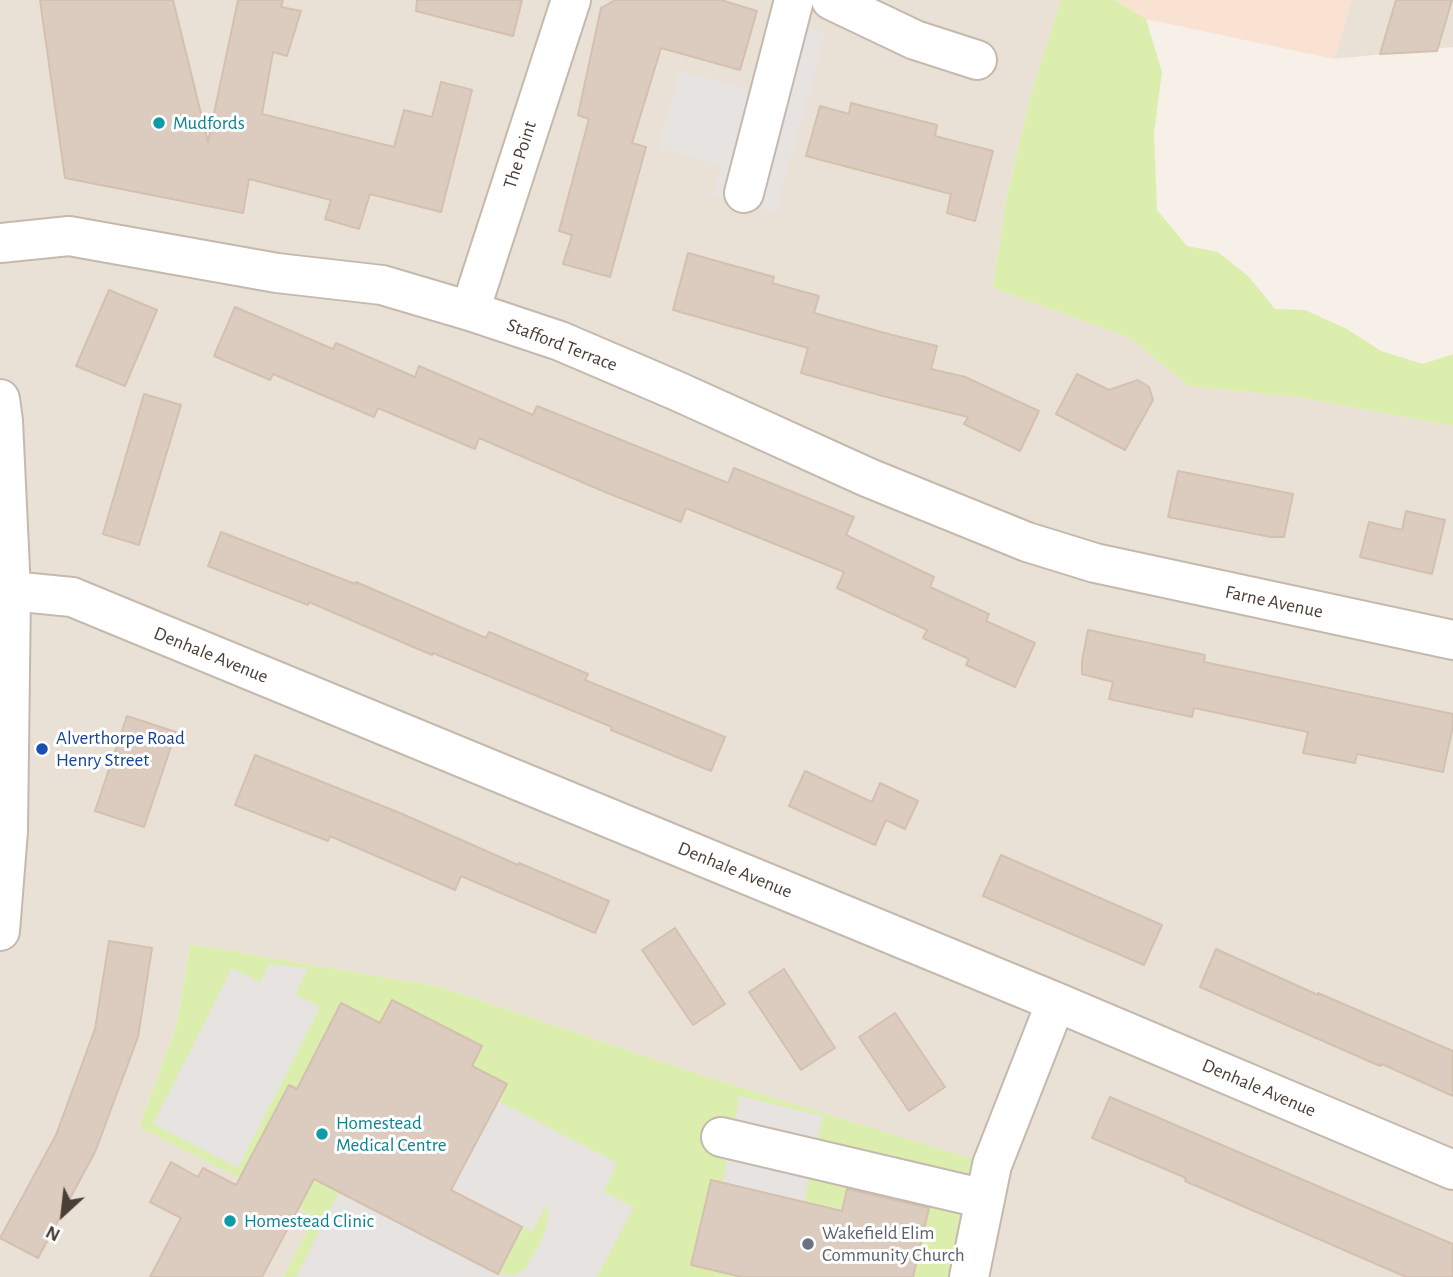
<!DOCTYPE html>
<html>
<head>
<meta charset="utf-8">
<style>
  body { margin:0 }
  #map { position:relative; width:1453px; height:1277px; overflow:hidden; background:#f6f0e8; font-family:"Alegreya Sans",sans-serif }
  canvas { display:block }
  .north { position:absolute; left:28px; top:1179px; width:70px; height:70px; -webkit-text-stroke:5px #fff; paint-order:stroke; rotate:207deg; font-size:19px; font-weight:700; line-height:28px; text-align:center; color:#4a3f36 }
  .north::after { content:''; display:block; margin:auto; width:24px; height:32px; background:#4a3f36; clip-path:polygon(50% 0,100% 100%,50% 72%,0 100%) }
</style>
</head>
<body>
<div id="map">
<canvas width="1453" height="1277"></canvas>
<div class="north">N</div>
</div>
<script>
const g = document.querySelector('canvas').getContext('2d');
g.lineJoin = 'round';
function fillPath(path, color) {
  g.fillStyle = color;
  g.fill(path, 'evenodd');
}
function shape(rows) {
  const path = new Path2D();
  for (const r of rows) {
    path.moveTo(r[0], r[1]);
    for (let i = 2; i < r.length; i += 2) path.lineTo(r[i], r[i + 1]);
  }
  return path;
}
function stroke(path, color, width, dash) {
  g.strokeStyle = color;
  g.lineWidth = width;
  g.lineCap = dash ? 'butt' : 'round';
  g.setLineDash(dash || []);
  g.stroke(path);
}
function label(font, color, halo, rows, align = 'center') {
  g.font = font + ' "Alegreya Sans",sans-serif';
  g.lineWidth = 6;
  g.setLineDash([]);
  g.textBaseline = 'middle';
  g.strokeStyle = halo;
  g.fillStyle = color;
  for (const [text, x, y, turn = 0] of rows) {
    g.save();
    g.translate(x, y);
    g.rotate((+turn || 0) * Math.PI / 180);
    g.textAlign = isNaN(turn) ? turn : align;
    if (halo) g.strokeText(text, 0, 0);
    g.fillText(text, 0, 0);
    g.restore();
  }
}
fillPath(shape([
  [0,0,1062,0,1031,94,1006,200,993,288,1130,338,1189,386,1297,397,1453,426,1453,1277,969,1277,704,1076,441,987,190,944,177,1024,139,1127,315,1217,283,1277,0,1277],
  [1352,0,1453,0,1453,47,1334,59]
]), '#eae1d6');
fillPath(shape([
  [1115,0,1352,0,1334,59,1146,19]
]), '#f9e2d2');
fillPath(shape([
  [1061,0,1115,0,1146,19,1162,72,1154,133,1157,210,1187,246,1218,252,1249,277,1275,309,1305,310,1347,329,1381,351,1423,364,1453,354,1453,426,1297,397,1189,386,1130,338,993,288,1006,200,1031,94],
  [190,944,441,987,704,1076,992,1165,969,1277,283,1277,315,1217,139,1127,177,1024]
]), '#dbeead');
fillPath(shape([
  [773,18,826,33,775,213,713,195,721,165,658,148,680,71,752,91],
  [269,964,308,968,295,994,320,1007,238,1168,153,1124,232,968,260,982],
  [740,1096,823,1116,804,1202,723,1182,728,1156,708,1151,716,1116,735,1120],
  [498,1101,617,1163,603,1192,634,1207,597,1277,296,1277,339,1192,498,1274,513,1276,525,1269,541,1242,547,1224,549,1212,546,1206,532,1231,451,1190]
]), '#e7e3e0');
const building = shape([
  [40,0,173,0,208,142,238,0,283,0,281,7,301,11,287,56,273,52,262,114,394,147,404,110,432,117,441,82,472,90,441,212,370,194,359,229,325,219,331,200,249,179,243,213,65,178,40,0],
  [417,0,522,0,513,36,416,11,417,0],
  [615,0,721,0,757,11,740,70,661,48,632,143,646,147,610,277,563,264,572,235,559,231,589,119,578,115,601,8,615,0],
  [1396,0,1452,0,1437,51,1380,54,1396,0],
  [851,103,937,125,935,136,993,151,975,221,947,213,951,194,806,156,820,106,849,114,851,103],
  [688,253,774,277,772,283,819,296,814,313,892,335,937,346,931,369,965,377,1039,411,1020,451,964,424,968,417,879,395,801,373,808,348,673,310,688,253],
  [109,290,157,310,125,386,76,366,109,290],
  [235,307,333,349,336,343,415,377,419,366,533,415,537,406,728,483,734,468,854,517,846,535,934,577,930,587,989,614,986,621,1035,643,1015,687,966,665,969,659,923,638,927,630,837,588,844,572,686,508,681,522,605,492,479,438,475,449,378,408,374,417,273,374,270,380,214,356,235,307],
  [1077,374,1109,390,1138,380,1149,387,1153,400,1125,450,1056,414,1077,374],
  [144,394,181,405,139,545,103,534,144,394],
  [1178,471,1293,494,1284,537,1271,537,1168,517,1178,471],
  [1406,511,1445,520,1432,574,1360,557,1369,522,1402,530,1406,511],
  [221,532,355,584,356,582,486,638,489,632,588,674,585,680,725,737,711,771,611,730,612,727,433,653,432,655,309,602,308,605,208,566,221,532],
  [1088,630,1205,655,1204,662,1453,714,1453,726,1443,772,1357,754,1355,763,1303,753,1308,732,1194,708,1192,717,1109,699,1113,682,1082,674,1082,661,1088,630],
  [127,716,176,732,144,827,95,811,127,716],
  [255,755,400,813,518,865,519,863,609,901,595,933,461,876,455,890,330,836,328,841,235,805,255,755],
  [805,771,872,802,880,783,918,801,905,829,886,820,875,845,789,806,805,771],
  [1001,855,1162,925,1144,965,983,896,1001,855],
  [675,928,725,1004,693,1025,642,950,675,928],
  [109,941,152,948,138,1037,95,1152,38,1258,0,1238,56,1135,95,1029,109,941],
  [1216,949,1318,995,1318,993,1453,1051,1453,1096,1382,1064,1380,1066,1200,987,1216,949],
  [784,969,835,1048,801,1070,749,992,784,969],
  [392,1000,482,1046,472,1066,507,1084,451,1190,522,1227,498,1274,314,1179,262,1277,150,1277,181,1218,150,1202,171,1162,198,1177,203,1168,236,1185,289,1085,297,1089,341,1003,380,1023,392,1000],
  [895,1013,945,1087,909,1111,859,1037,895,1013],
  [1110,1097,1453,1244,1453,1277,1406,1277,1185,1181,1186,1178,1092,1138,1110,1097],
  [711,1180,842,1211,847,1189,929,1208,913,1277,742,1277,691,1265,711,1180]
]);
fillPath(building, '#dcccbf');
stroke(building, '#d4c0af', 2);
const minor = shape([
  [831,0,915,40,977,60],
  [744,193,794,0],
  [0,243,69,236,277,273,382,285,470,311,560,341,677,391,869,478,1027,542,1095,563,1453,640],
  [470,311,571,0],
  [0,399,3,421,11,591,8,831,0,931],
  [11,591,72,597,1056,1002,1453,1170],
  [721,1137,985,1199],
  [969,1277,992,1165,1056,1002]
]);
stroke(minor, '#c5b9ad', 42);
stroke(minor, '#fff', 38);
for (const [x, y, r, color] of [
  [159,123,7,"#0f9aa8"],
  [42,749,7,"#1a4fb4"],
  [322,1134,7,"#0f9aa8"],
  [230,1221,7,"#0f9aa8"],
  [808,1244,7,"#6b7280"]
]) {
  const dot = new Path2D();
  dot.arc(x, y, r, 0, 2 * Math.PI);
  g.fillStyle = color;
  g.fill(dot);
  stroke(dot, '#fff', 2.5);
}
label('19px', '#0d838f', '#fff', [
  ["Mudfords",173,123],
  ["Homestead",336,1123],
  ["Medical Centre",336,1145],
  ["Homestead Clinic",244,1221]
], 'left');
label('19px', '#4a3f36', '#fff', [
  ["The Point",520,155,-72],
  ["Stafford Terrace",562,345,21],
  ["Farne Avenue",1274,602,12],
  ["Denhale Avenue",211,655,22],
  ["Denhale Avenue",735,870,22],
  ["Denhale Avenue",1259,1088,23]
]);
label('19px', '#164399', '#fff', [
  ["Alverthorpe Road",56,738],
  ["Henry Street",56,760]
], 'left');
label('19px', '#5b616d', '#fff', [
  ["Wakefield Elim",822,1233],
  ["Community Church",822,1255]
], 'left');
</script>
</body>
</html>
